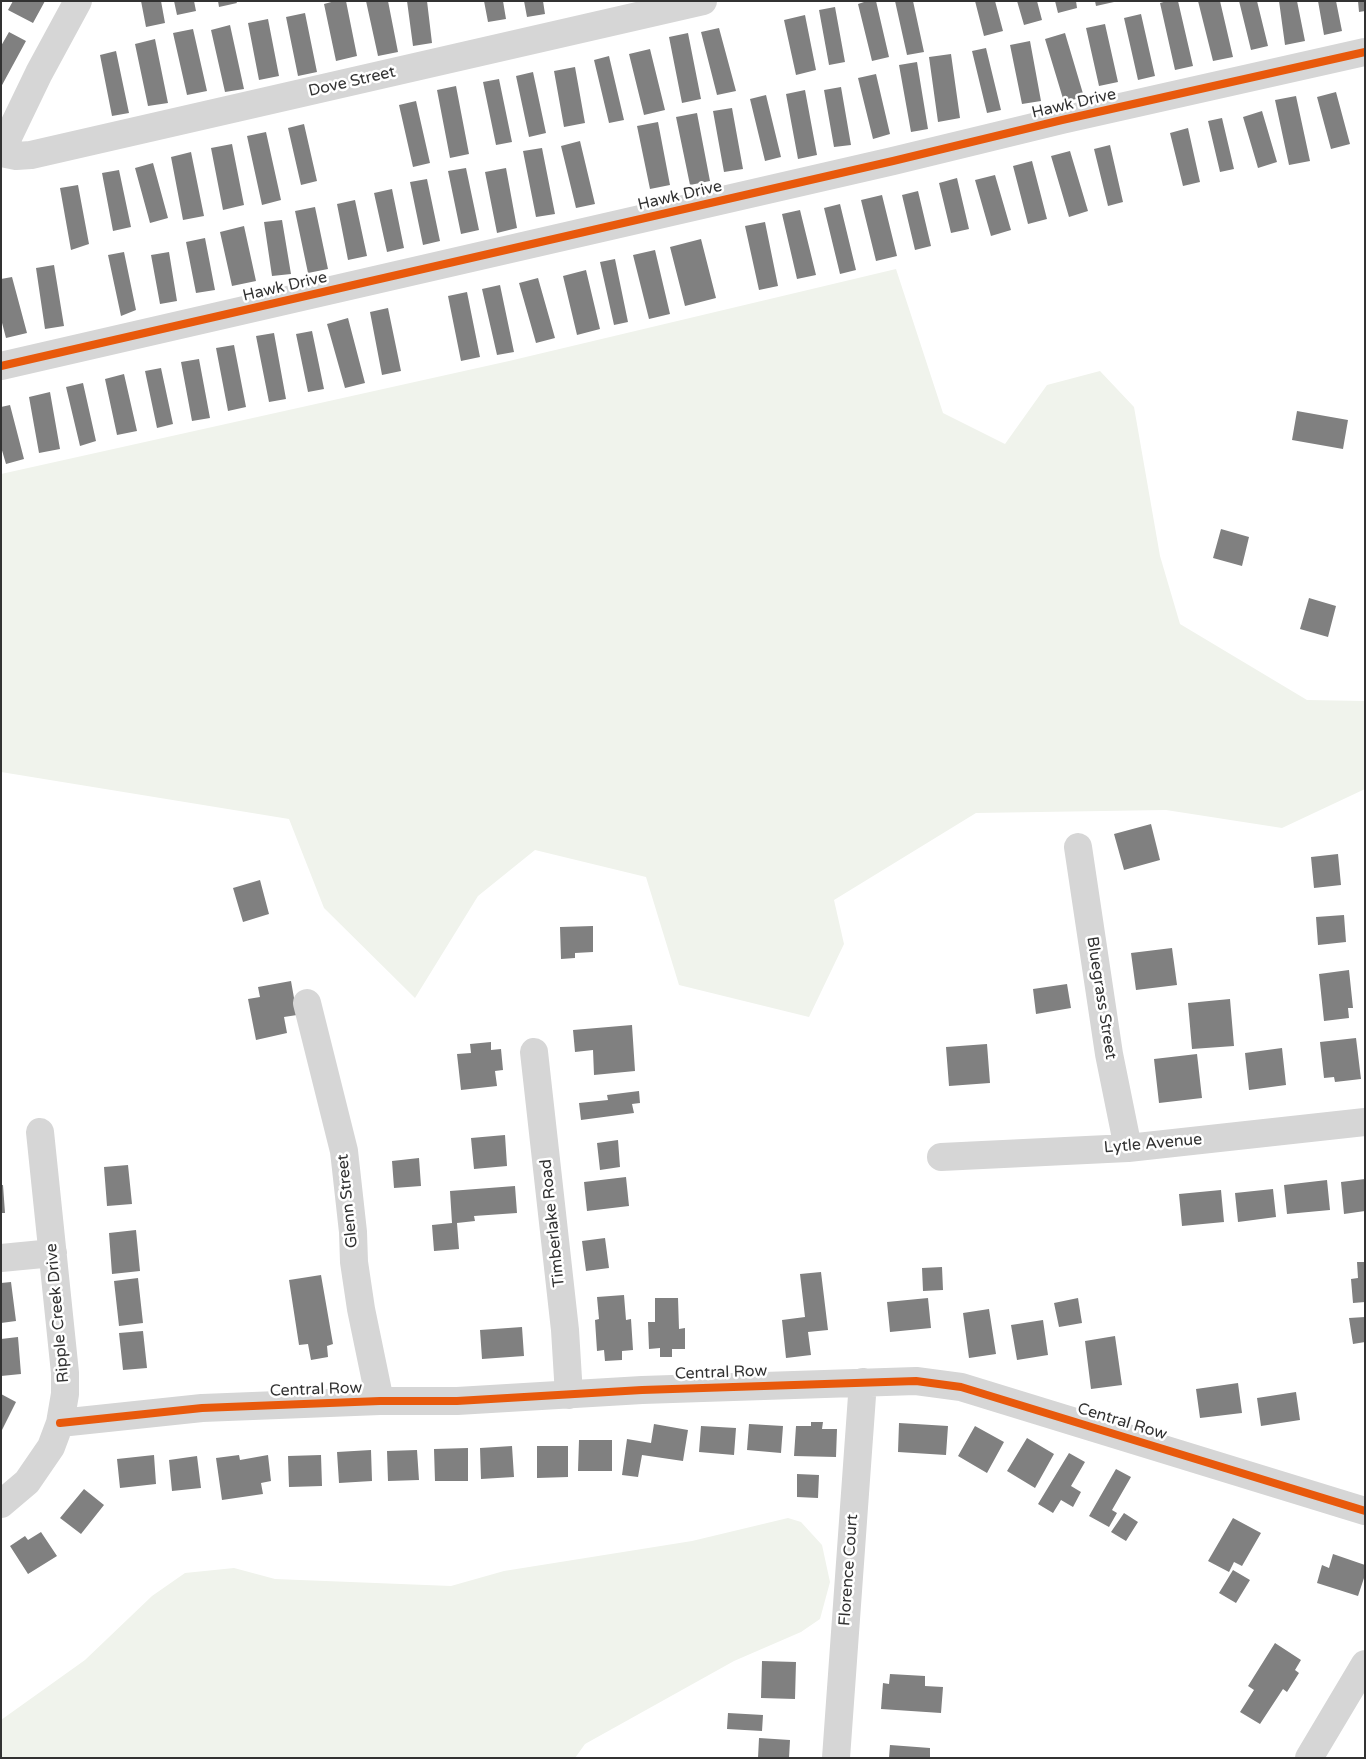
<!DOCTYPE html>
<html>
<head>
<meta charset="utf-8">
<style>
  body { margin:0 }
  #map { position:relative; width:1366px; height:1759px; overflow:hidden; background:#fff; font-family:"Varela Round",sans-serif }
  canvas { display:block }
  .frame { position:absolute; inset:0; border:2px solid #323232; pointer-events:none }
</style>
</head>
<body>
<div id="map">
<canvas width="1366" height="1759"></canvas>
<div class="frame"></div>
</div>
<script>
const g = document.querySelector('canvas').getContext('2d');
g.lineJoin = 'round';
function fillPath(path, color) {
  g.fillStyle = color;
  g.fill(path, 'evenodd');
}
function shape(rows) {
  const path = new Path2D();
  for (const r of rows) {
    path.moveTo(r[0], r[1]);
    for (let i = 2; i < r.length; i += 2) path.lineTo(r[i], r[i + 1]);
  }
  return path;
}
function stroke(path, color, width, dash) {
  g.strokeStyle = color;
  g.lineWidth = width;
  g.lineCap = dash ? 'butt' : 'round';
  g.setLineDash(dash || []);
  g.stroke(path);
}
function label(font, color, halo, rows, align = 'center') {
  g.font = font + ' "Varela Round",sans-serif';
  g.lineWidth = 5;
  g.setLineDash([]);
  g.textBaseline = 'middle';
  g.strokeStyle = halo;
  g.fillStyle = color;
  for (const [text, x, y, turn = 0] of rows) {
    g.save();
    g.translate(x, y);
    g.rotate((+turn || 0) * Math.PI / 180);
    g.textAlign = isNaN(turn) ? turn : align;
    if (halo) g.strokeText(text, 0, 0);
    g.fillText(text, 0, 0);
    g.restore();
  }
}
fillPath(shape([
  [896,269,943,413,1005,444,1047,385,1100,371,1134,407,1160,556,1180,624,1307,700,1365,701,1365,789,1282,828,1166,810,976,813,834,900,844,944,809,1017,679,985,646,877,535,850,478,896,415,998,324,908,289,819,1,772,1,474,509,361],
  [788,1518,801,1522,822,1545,830,1582,820,1619,801,1632,734,1661,585,1744,575,1758,1,1758,1,1720,85,1660,152,1596,185,1573,234,1568,275,1579,451,1586,504,1571,692,1541]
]), '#f0f3ec');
fillPath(shape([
  [13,1,45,1,33,23,8,10],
  [141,1,161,1,165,23,146,27],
  [174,1,194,1,196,11,177,15],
  [218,1,236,1,237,3,219,7],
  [335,1,346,1,357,56,336,61,324,4],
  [366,1,388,1,398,52,378,56],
  [407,1,427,1,432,43,413,46],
  [484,1,503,1,506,19,488,22],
  [524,1,543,1,545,14,527,17],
  [867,1,876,1,889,57,872,61,858,4],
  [895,1,913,1,924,52,907,55],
  [975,1,995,1,1003,31,984,36],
  [1017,1,1037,1,1042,20,1024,25],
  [1055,1,1076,1,1077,8,1058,13],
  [1095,1,1114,1,1114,2,1096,6],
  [1167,1,1178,1,1193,66,1175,70,1160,3],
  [1198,1,1220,1,1233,57,1213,61],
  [1239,1,1257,1,1268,46,1251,50],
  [1279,1,1297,1,1305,41,1285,45],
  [1318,1,1336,1,1342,31,1324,35],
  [1358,1,1365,1,1365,11,1359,12],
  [835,7,845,62,829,65,819,10],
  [305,13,317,72,298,76,286,17],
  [1141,14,1155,76,1138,80,1124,18],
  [805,15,816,70,796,75,784,20],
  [268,19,279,76,259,80,248,23],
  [1105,24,1118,82,1099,86,1086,28],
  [230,25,244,89,225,92,211,30],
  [719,28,736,91,717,95,701,32],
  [193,29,207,91,187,95,173,33],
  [9,32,26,41,1,87,1,46],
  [688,33,701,99,682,103,669,37],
  [1065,33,1084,97,1064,102,1045,39],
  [155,39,168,103,148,106,135,44],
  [1030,41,1041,101,1022,104,1010,45],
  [986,48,1001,110,987,113,972,51],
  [650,49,665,110,644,115,629,54],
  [116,51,129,113,112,116,100,55],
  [951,54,960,118,938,122,929,57],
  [609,56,624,120,609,123,594,60],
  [917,62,928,129,911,132,899,65],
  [575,67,585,123,564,127,554,71],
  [533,72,546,133,529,137,516,76],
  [876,74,890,134,873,139,858,78],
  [499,79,512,142,496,145,483,82],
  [456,86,469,154,450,158,437,90],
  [841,87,851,145,834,147,824,90],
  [805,90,817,155,798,159,786,94],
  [1336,92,1350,144,1331,149,1317,97],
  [766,95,781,157,765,161,750,99],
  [1296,96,1310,161,1289,165,1275,100],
  [416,101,430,163,413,167,399,105],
  [732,108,743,169,724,172,713,111],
  [1262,111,1277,162,1258,168,1243,117],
  [697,113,710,181,690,185,676,117],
  [1222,118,1234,169,1220,172,1208,121],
  [658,122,670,185,650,189,637,126],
  [304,124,317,181,301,185,288,128],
  [1188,128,1200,182,1183,186,1170,133],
  [266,132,281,200,262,205,247,136],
  [580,141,595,204,576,208,561,146],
  [232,144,244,205,223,210,211,148],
  [1110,145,1123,202,1108,206,1094,149],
  [542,148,555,214,536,217,523,151],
  [1070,151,1088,211,1069,217,1051,156],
  [191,152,204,216,183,220,171,157],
  [1032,161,1047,219,1028,224,1013,166],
  [153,163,168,218,150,223,135,168],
  [466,168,479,230,461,234,448,171],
  [506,168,517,228,497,233,485,172],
  [119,170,131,227,113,231,102,173],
  [995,175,1011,230,991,236,975,180],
  [957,178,969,229,951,233,939,183],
  [427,179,440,241,423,245,410,182],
  [78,185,89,244,71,250,60,188],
  [392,189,404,248,387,252,374,193],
  [918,191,931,246,915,250,902,195],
  [882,195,897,256,876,261,861,200],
  [355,200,367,256,348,260,337,204],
  [840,204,856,270,840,274,824,208],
  [315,207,328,269,308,273,295,211],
  [800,210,816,275,797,279,782,214],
  [282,220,291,274,272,276,264,222],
  [765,222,778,286,759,290,745,226],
  [244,226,256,281,232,286,220,232],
  [205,238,215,290,196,293,186,242],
  [701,239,716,298,685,306,670,247],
  [655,250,670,314,649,319,633,255],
  [124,252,136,310,121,316,108,255],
  [169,252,177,301,160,304,151,255],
  [615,259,628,322,614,325,600,262],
  [54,265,64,326,45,329,36,268],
  [586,270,600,329,577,335,563,276],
  [12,277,27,333,6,338,1,319,1,279],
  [538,278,555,338,536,343,519,283],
  [500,285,514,352,497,355,482,289],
  [467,292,480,357,461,361,448,296],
  [388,308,401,371,382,375,370,312],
  [348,318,365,383,345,388,327,324],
  [312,331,324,389,308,392,296,334],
  [274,333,286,399,269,402,256,336],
  [234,345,246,407,228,411,216,348],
  [199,359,210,418,192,421,181,362],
  [161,368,173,424,157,428,145,371],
  [124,374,137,431,117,435,105,379],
  [83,383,96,441,80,446,66,387],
  [50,392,60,449,39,453,29,397],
  [10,405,24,459,6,464,1,447,1,407],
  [1297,411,1348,420,1343,449,1292,440],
  [1221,529,1249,537,1242,566,1213,558],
  [1309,598,1336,606,1328,637,1300,629],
  [1151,824,1160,860,1124,870,1114,834],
  [1338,854,1341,885,1314,888,1311,857],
  [260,880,269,914,243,922,233,888],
  [1344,915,1346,942,1318,945,1316,917],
  [593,926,593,952,575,953,575,958,561,959,560,927],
  [1172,948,1177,985,1136,990,1131,953],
  [1349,970,1353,1008,1348,1008,1349,1018,1324,1021,1319,974],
  [291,981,297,1015,284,1017,287,1033,256,1040,248,999,260,997,258,987],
  [1067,984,1071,1008,1036,1014,1033,989],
  [1230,999,1234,1046,1192,1049,1188,1003],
  [632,1025,635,1071,594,1075,593,1050,575,1052,573,1030],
  [1356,1038,1361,1079,1335,1082,1334,1077,1324,1078,1320,1042],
  [491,1042,491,1050,501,1049,503,1070,495,1071,497,1086,461,1090,457,1054,471,1053,470,1044],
  [987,1044,990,1083,949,1086,946,1047],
  [1282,1048,1286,1085,1249,1090,1245,1053],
  [1197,1054,1202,1098,1159,1103,1154,1059],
  [639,1091,640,1103,632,1104,634,1113,581,1120,579,1103,608,1100,607,1095],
  [505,1135,507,1166,474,1169,471,1138],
  [618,1140,620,1167,600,1170,597,1143],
  [419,1158,421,1186,394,1188,392,1161],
  [128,1165,132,1204,107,1206,104,1167],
  [626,1177,629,1206,587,1211,584,1182],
  [1365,1179,1365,1211,1344,1214,1341,1182],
  [1327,1180,1330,1210,1287,1214,1284,1185],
  [1,1185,3,1185,5,1213,1,1213],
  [515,1186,517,1213,474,1216,475,1221,457,1223,459,1249,434,1251,432,1225,452,1223,450,1191],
  [1273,1189,1276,1217,1238,1222,1235,1193],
  [1221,1190,1224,1222,1182,1226,1179,1194],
  [136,1230,140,1271,112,1274,109,1233],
  [605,1238,609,1268,586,1271,582,1241],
  [1357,1262,1365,1262,1365,1302,1353,1303,1351,1279,1358,1278],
  [942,1267,943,1290,923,1291,922,1268],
  [821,1272,828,1330,808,1332,811,1355,786,1358,782,1320,805,1317,800,1274],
  [321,1275,333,1344,327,1346,328,1357,311,1360,308,1344,299,1345,289,1280],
  [138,1278,143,1323,119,1326,114,1281],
  [11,1282,16,1321,1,1323,1,1283],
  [624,1295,626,1320,631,1319,633,1350,622,1351,622,1360,605,1361,604,1350,597,1351,595,1320,599,1319,597,1297],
  [655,1298,678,1298,679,1329,685,1328,685,1349,672,1349,672,1357,660,1357,660,1348,649,1349,648,1322,655,1322],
  [928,1298,931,1328,890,1332,887,1302],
  [1078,1298,1082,1323,1059,1327,1054,1303],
  [989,1309,996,1354,969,1358,963,1313],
  [1365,1317,1365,1342,1353,1344,1349,1318],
  [1043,1320,1048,1355,1017,1360,1011,1325],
  [522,1327,524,1356,482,1359,480,1330],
  [143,1331,147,1368,123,1370,119,1333],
  [1115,1336,1122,1385,1091,1389,1085,1341],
  [18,1337,21,1374,1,1376,1,1339],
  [1238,1383,1242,1413,1200,1418,1196,1389],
  [1296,1392,1300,1420,1261,1426,1257,1398],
  [1,1394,16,1402,1,1432],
  [811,1422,823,1422,822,1429,837,1429,836,1457,794,1456,796,1426,811,1426],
  [899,1423,948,1426,946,1455,898,1452],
  [654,1424,688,1430,683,1461,642,1455,638,1477,622,1475,627,1439,651,1443],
  [749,1424,783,1426,781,1453,747,1450],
  [701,1426,736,1428,734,1455,699,1452],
  [975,1426,1004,1442,987,1473,958,1456],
  [1027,1438,1054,1454,1035,1488,1007,1471],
  [579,1440,612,1440,612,1471,578,1471],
  [512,1446,514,1477,481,1479,480,1448],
  [537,1446,568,1446,568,1477,537,1478],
  [468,1448,468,1481,435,1481,434,1449],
  [371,1450,372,1481,339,1483,337,1452],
  [417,1450,419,1480,388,1481,387,1451],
  [1069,1453,1085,1462,1071,1486,1081,1492,1073,1507,1061,1500,1053,1513,1038,1504],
  [154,1455,156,1484,120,1488,117,1459],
  [239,1455,240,1460,268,1455,271,1481,261,1483,263,1494,222,1500,216,1458],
  [321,1455,322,1486,289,1487,288,1456],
  [197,1456,201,1488,172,1491,169,1460],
  [1116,1469,1131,1477,1112,1510,1117,1513,1109,1527,1089,1516],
  [797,1474,819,1475,818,1498,797,1497],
  [84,1489,104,1505,81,1534,60,1518],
  [1124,1513,1138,1522,1126,1541,1111,1532],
  [1233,1518,1261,1533,1242,1566,1234,1562,1229,1572,1208,1561],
  [41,1532,57,1556,28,1574,10,1546,25,1536,28,1540],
  [1333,1554,1365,1565,1365,1575,1358,1596,1317,1583,1322,1565,1329,1568],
  [1233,1570,1250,1580,1236,1603,1219,1593],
  [1275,1643,1301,1660,1295,1670,1299,1673,1287,1692,1283,1689,1260,1724,1240,1712,1254,1690,1248,1686],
  [762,1661,796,1662,795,1699,761,1698],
  [890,1674,925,1676,925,1686,943,1687,941,1713,881,1709,883,1683,889,1684],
  [728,1713,763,1715,762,1731,727,1729],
  [759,1738,790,1740,789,1758,758,1758],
  [890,1745,930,1748,930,1758,889,1758]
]), '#808080');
stroke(shape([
  [1,152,39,73,78,1],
  [1,153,16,156,31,155,703,1],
  [1,366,893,161,1062,120,1365,52],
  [1078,847,1109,1054,1128,1148],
  [307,1003,344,1151,353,1232,354,1262,361,1309,380,1401],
  [534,1052,565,1330,569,1395],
  [941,1157,1128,1148,1365,1122],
  [1,1258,53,1253],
  [60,1423,202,1408,380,1401,457,1401,642,1390,916,1381,961,1387,1365,1511],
  [1,1504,27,1482,51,1447,60,1423,65,1394,65,1373,40,1132],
  [836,1758,863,1382],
  [1309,1758,1365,1664]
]), '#d6d6d6', 28);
stroke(shape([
  [1,366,893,161,1062,120,1365,52],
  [60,1423,202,1408,380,1401,457,1401,642,1390,916,1381,961,1387,1365,1511]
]), '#e8590c', 8);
label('16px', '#323232', '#fff', [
  ["Dove Street",352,82,-13],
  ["Hawk Drive",1074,104,-13],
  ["Hawk Drive",680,196,-13],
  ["Hawk Drive",285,287,-13],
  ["Bluegrass Street",1101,998,81],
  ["Lytle Avenue",1153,1144,-5],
  ["Glenn Street",348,1201,-96],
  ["Timberlake Road",553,1223,-96],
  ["Ripple Creek Drive",58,1313,-95],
  ["Central Row",721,1373,-2],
  ["Central Row",316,1390,-2],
  ["Central Row",1122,1422,17],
  ["Florence Court",849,1570,-86]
]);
</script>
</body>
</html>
